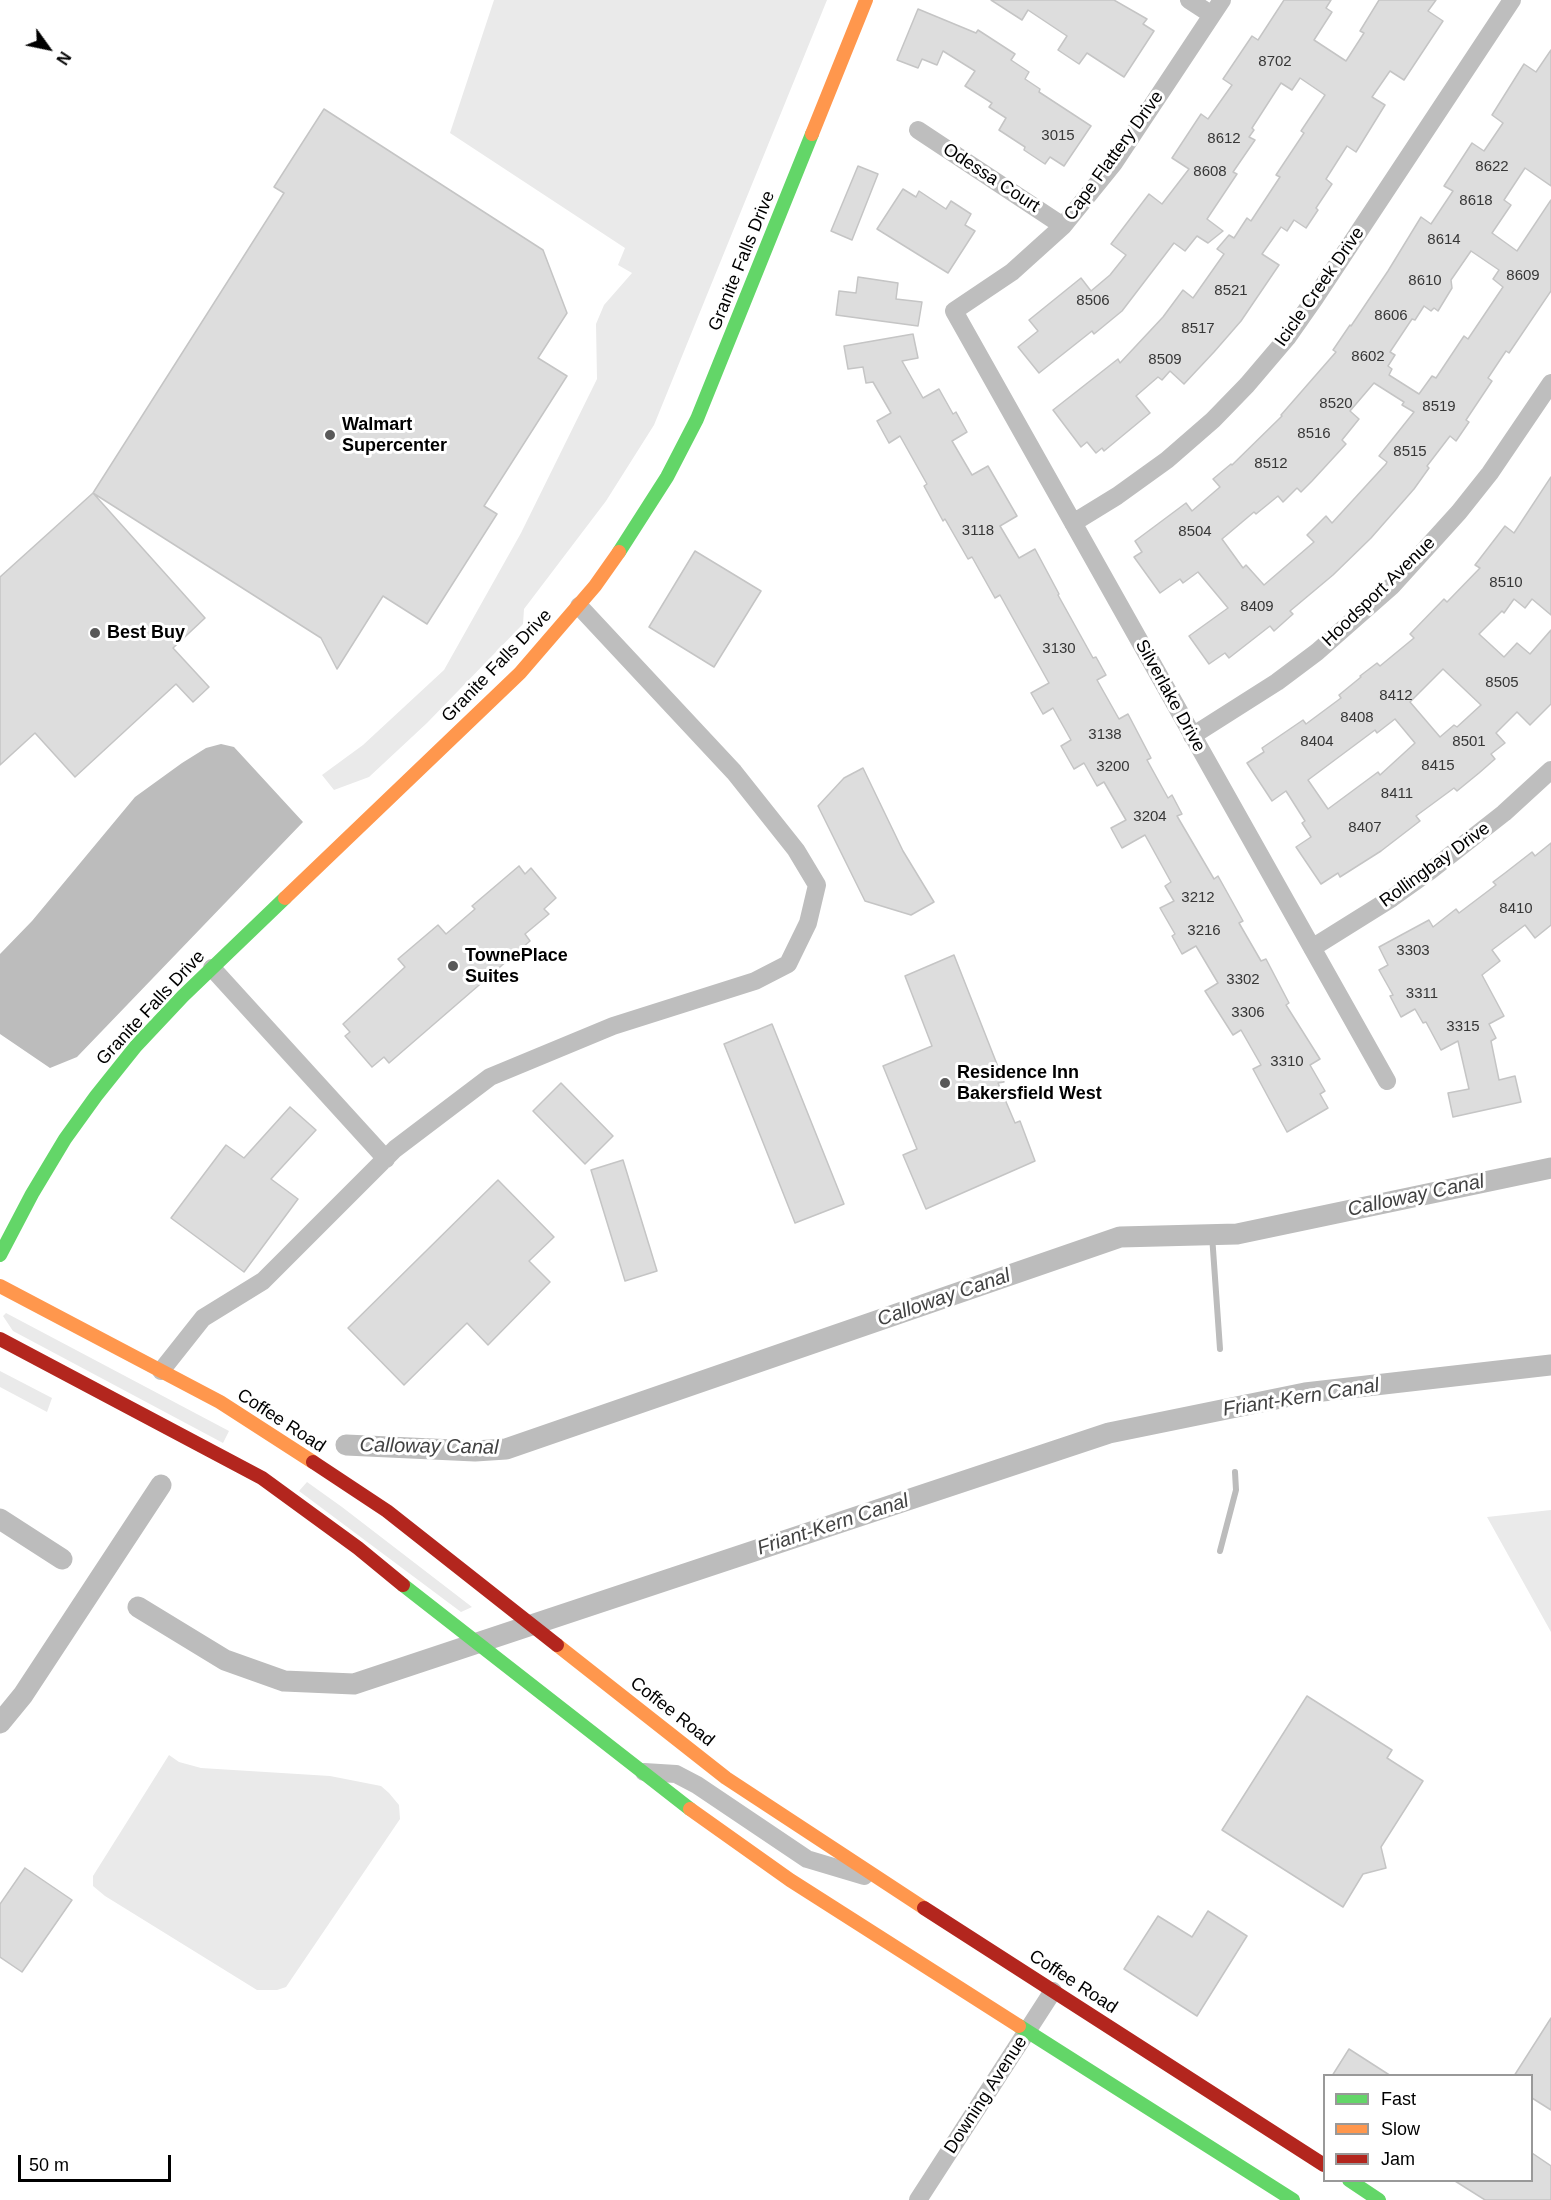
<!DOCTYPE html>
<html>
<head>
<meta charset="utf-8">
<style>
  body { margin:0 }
  #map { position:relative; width:1551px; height:2200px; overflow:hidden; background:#fff; font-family:Arial,sans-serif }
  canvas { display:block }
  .legend { position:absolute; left:1323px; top:2074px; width:210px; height:108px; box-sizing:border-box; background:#fff; border:2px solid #999; margin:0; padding:8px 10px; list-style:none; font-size:18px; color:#000 }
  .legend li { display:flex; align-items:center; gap:12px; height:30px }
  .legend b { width:30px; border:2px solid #999 }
  .north { position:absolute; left:18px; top:18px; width:60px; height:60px; -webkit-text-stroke:4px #fff; paint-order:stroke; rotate:123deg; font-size:16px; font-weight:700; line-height:24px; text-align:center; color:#000 }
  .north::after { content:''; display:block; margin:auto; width:21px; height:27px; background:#000; clip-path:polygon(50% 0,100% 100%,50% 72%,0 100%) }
  .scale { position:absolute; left:18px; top:2155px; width:153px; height:27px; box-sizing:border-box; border:3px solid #000; border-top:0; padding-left:8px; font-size:18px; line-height:21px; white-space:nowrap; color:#000; -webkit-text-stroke:4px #fff; paint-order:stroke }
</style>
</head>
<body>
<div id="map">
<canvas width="1551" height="2200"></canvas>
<ul class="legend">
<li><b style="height:8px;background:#63d668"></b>Fast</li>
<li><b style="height:8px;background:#ff974d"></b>Slow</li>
<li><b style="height:8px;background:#b3261e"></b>Jam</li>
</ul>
<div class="north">N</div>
<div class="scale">50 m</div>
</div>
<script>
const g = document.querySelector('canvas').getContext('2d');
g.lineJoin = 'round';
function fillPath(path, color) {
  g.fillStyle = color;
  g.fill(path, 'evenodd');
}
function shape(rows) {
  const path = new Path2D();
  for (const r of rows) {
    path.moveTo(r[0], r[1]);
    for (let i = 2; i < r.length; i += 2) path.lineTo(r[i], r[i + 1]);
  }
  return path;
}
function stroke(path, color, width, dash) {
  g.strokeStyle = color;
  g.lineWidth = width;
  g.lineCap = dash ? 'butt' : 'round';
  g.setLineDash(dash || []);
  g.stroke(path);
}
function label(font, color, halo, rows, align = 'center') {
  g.font = font + ' Arial,sans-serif';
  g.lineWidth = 6;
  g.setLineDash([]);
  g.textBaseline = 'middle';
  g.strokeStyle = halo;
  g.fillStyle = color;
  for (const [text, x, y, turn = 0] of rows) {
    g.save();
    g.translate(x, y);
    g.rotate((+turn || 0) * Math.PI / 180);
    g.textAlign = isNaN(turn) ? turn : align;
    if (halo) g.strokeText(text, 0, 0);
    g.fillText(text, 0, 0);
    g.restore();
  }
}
fillPath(shape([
  [494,0,827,0,654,425,606,501,524,609,523,624,427,723,369,777,334,790,322,775,363,745,444,670,521,533,597,379,596,324,604,305,632,273,618,265,625,248,450,133],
  [6,1313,229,1431,223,1443,13,1331,3,1316],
  [0,1371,52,1398,47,1412,0,1387],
  [307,1482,342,1507,472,1607,461,1612,299,1491],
  [1551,1510,1551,1632,1487,1517],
  [169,1755,179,1762,201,1768,330,1776,381,1786,389,1793,399,1805,400,1819,286,1987,277,1990,257,1990,105,1896,93,1886,93,1876]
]), '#eaeaea');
fillPath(shape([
  [221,744,234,747,303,822,77,1057,50,1068,0,1034,0,954,32,921,135,797,182,763,206,748]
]), '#bcbcbc');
stroke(shape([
  [1212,1235,1220,1349],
  [1220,1551,1236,1490,1235,1472]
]), '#bcbcbc', 6);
stroke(shape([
  [346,1445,475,1451,506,1449,1120,1237,1237,1234,1551,1168],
  [0,1519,62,1559],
  [138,1607,225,1660,284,1681,354,1684,1109,1433,1305,1393,1551,1365],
  [0,1723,23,1695,161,1485]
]), '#bcbcbc', 21);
const building = shape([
  [991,0,1114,0,1147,19,1143,24,1154,31,1124,77,1087,53,1079,64,1058,50,1067,36,1028,10,1022,20,991,0],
  [1284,0,1331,0,1326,8,1332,12,1314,40,1346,61,1364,33,1360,31,1379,0,1436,0,1428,11,1443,21,1404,80,1390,71,1372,97,1385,105,1356,152,1347,146,1326,179,1332,184,1316,208,1318,210,1306,228,1294,220,1287,231,1281,227,1262,254,1279,265,1241,321,1214,352,1184,384,1170,371,1162,380,1158,377,1136,396,1150,413,1104,451,1102,448,1096,453,1087,442,1081,447,1053,410,1118,359,1120,363,1163,317,1183,290,1193,298,1224,254,1217,249,1229,235,1234,238,1247,218,1251,221,1280,177,1276,175,1304,133,1301,131,1325,95,1300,78,1292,90,1281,83,1252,128,1254,130,1249,137,1255,140,1233,172,1237,174,1207,219,1223,231,1208,243,1197,236,1185,251,1174,243,1122,311,1094,334,1092,331,1039,373,1018,347,1038,331,1029,320,1081,278,1091,291,1110,275,1126,255,1111,244,1149,194,1162,204,1189,169,1172,158,1201,114,1208,119,1232,85,1223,79,1252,36,1258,40,1284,0],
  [918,9,976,33,978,30,1015,54,1011,60,1029,72,1025,79,1040,89,1039,92,1091,126,1064,166,1050,157,1045,164,1024,150,1025,147,999,130,1006,118,989,107,992,103,965,86,975,71,943,51,937,65,922,59,918,68,897,60,918,9],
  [1551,50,1551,186,1525,168,1504,200,1511,205,1492,233,1517,251,1551,200,1551,291,1509,353,1506,351,1488,378,1492,381,1466,420,1469,422,1456,441,1450,436,1427,466,1429,468,1414,489,1371,538,1333,575,1290,611,1293,614,1274,631,1270,626,1229,658,1225,653,1209,664,1189,636,1228,608,1198,572,1183,583,1180,579,1160,593,1134,557,1142,552,1135,541,1186,503,1192,511,1220,487,1213,479,1231,464,1232,465,1282,416,1281,415,1336,352,1333,350,1350,325,1351,326,1388,271,1421,217,1431,224,1453,191,1444,186,1472,143,1484,151,1503,123,1492,115,1524,64,1536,72,1551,50],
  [1471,251,1499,270,1493,279,1503,287,1468,339,1464,336,1436,378,1432,376,1419,394,1389,375,1392,369,1388,366,1395,355,1390,352,1412,319,1415,320,1424,306,1431,311,1434,308,1438,311,1452,288,1451,280,1471,251],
  [1374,383,1404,402,1402,405,1414,412,1379,456,1387,462,1386,464,1332,523,1326,516,1307,535,1314,542,1264,585,1246,565,1243,568,1222,539,1254,512,1256,514,1278,496,1283,502,1297,488,1301,492,1312,481,1346,444,1342,440,1359,419,1350,411,1374,383],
  [324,109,543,250,567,313,538,358,567,376,484,506,497,514,427,624,383,596,337,669,321,638,93,493,284,193,274,187,324,109],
  [858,166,878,174,852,240,831,231,858,166],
  [903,189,916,197,919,191,946,209,951,201,971,214,965,225,975,231,948,273,877,229,903,189],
  [858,277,898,283,896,299,922,302,918,326,836,315,839,291,856,293,858,277],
  [913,334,918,358,902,361,923,398,939,389,953,414,956,412,967,432,952,441,972,475,988,466,1017,516,1000,526,1019,558,1035,549,1059,594,1058,595,1093,658,1096,657,1106,675,1097,680,1119,719,1128,714,1151,758,1147,760,1168,798,1172,795,1182,814,1177,816,1214,879,1218,876,1243,921,1239,923,1261,961,1266,959,1289,1003,1286,1005,1320,1059,1310,1065,1325,1091,1320,1094,1328,1108,1287,1132,1253,1069,1261,1065,1241,1030,1233,1035,1205,991,1218,983,1196,946,1182,954,1172,936,1175,934,1160,908,1174,901,1165,886,1171,882,1145,835,1122,848,1111,828,1126,820,1104,782,1097,786,1084,763,1074,769,1061,746,1071,740,1053,708,1043,714,1031,693,1049,683,1000,595,995,598,972,557,968,559,945,519,943,521,924,486,927,484,900,436,889,443,877,421,891,413,873,382,866,383,863,367,848,369,844,346,913,334],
  [1551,477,1551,615,1532,599,1525,608,1514,599,1504,613,1502,611,1479,634,1504,657,1517,643,1530,654,1551,630,1551,704,1530,725,1517,712,1496,733,1505,743,1491,754,1495,759,1479,773,1457,791,1454,788,1416,816,1420,821,1381,851,1340,877,1338,873,1321,884,1296,847,1311,837,1302,823,1305,821,1286,791,1272,801,1247,763,1264,752,1262,748,1303,720,1306,724,1341,698,1339,695,1361,677,1360,676,1377,663,1380,666,1414,638,1410,634,1444,599,1447,602,1480,568,1475,565,1505,526,1514,533,1551,477],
  [1443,669,1481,705,1457,727,1454,725,1440,737,1410,702,1443,669],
  [1395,719,1415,743,1380,775,1378,772,1328,809,1308,780,1375,730,1377,733,1395,719],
  [93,493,205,618,173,648,209,687,193,702,176,684,75,777,35,733,0,765,0,577,93,493],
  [695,551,761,591,714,667,649,627,695,551],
  [863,768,903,851,934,902,911,915,865,901,818,806,844,778,863,768],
  [1551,843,1551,925,1535,938,1525,925,1492,950,1500,961,1482,975,1504,1016,1489,1024,1496,1038,1491,1041,1499,1080,1515,1076,1521,1102,1453,1117,1448,1093,1469,1089,1458,1041,1441,1050,1426,1022,1423,1023,1415,1009,1401,1017,1390,996,1393,995,1379,970,1388,965,1379,947,1429,920,1433,927,1456,909,1459,913,1496,885,1493,882,1505,873,1532,852,1535,856,1551,843],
  [519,866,525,874,531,868,556,898,544,909,549,914,525,934,530,941,389,1063,384,1057,372,1067,345,1036,350,1032,343,1024,405,967,398,959,438,925,446,934,475,909,472,906,519,866],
  [954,955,1004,1082,998,1083,1015,1123,1020,1121,1035,1161,926,1209,903,1155,917,1149,883,1066,932,1046,905,976,954,955],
  [772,1024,844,1204,795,1223,724,1044,772,1024],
  [561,1083,613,1136,585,1164,533,1111,561,1083],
  [290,1107,316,1130,271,1179,298,1199,244,1272,171,1218,226,1145,244,1158,290,1107],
  [623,1160,657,1271,625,1281,591,1170,623,1160],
  [498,1180,554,1237,529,1261,550,1282,488,1345,467,1323,404,1385,348,1328,498,1180],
  [1307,1696,1392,1750,1387,1758,1423,1781,1381,1847,1386,1868,1363,1874,1343,1907,1222,1830,1307,1696],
  [25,1868,72,1900,22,1972,0,1957,0,1904,25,1868],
  [1208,1911,1247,1936,1197,2016,1124,1969,1158,1916,1192,1937,1208,1911],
  [1551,2018,1551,2110,1532,2098,1532,2076,1514,2076,1551,2018],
  [1349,2049,1391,2076,1332,2076,1349,2049],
  [1532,2153,1551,2166,1551,2200,1485,2200,1455,2181,1532,2181,1532,2153]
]);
fillPath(building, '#ddd');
stroke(building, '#c5c5c5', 1.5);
stroke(shape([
  [1189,0,1212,15],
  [1222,0,1114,163,1063,226,1012,272,954,311,1387,1081],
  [918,130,1063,226],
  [1073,523,1117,496,1167,460,1213,420,1247,385,1287,338,1315,298,1512,0],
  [1192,736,1277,682,1317,652,1392,586,1459,512,1490,473,1551,383],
  [1312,948,1392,898,1430,871,1504,813,1551,770],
  [212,968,386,1159],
  [161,1371,203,1318,263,1281,395,1149,490,1077,613,1026,755,981,788,964,808,923,817,885,796,850,734,772,579,606],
  [644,1772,676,1774,697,1785,807,1859,864,1876],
  [918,2200,1053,1991]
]), '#bebebe', 18);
stroke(shape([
  [619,552,667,477,697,419,812,134],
  [0,1255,32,1194,65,1139,96,1096,136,1046,183,996,285,898],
  [403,1585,690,1809],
  [1019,2026,1293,2200],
  [1349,2180,1379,2200]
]), '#63d668', 14);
stroke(shape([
  [812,134,866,0],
  [285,898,520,673,595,586,619,552],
  [0,1286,220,1402,313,1462],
  [557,1645,726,1778,924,1908],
  [690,1809,790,1880,1019,2026]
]), '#ff974d', 14);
stroke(shape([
  [0,1339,262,1478,358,1548,403,1585],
  [313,1462,387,1511,557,1645],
  [924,1908,1324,2165]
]), '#b3261e', 14);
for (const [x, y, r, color] of [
  [330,435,6,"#595959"],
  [95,633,6,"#595959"],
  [453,966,6,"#595959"],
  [945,1083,6,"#595959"]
]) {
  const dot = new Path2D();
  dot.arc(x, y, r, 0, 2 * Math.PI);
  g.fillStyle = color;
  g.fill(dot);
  stroke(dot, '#fff', 2);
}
label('15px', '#373737', null, [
  ["8702",1275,62],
  ["3015",1058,136],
  ["8612",1224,139],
  ["8622",1492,167],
  ["8608",1210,172],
  ["8618",1476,201],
  ["8614",1444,240],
  ["8609",1523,276],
  ["8610",1425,281],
  ["8521",1231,291],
  ["8506",1093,301],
  ["8606",1391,316],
  ["8517",1198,329],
  ["8602",1368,357],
  ["8509",1165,360],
  ["8520",1336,404],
  ["8519",1439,407],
  ["8516",1314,434],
  ["8515",1410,452],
  ["8512",1271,464],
  ["3118",978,531],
  ["8504",1195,532],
  ["8510",1506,583],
  ["8409",1257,607],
  ["3130",1059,649],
  ["8505",1502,683],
  ["8412",1396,696],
  ["8408",1357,718],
  ["3138",1105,735],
  ["8404",1317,742],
  ["8501",1469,742],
  ["8415",1438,766],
  ["3200",1113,767],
  ["8411",1397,794],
  ["3204",1150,817],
  ["8407",1365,828],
  ["3212",1198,898],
  ["8410",1516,909],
  ["3216",1204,931],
  ["3303",1413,951],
  ["3302",1243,980],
  ["3311",1422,994],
  ["3306",1248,1013],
  ["3315",1463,1027],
  ["3310",1287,1062]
]);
label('18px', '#000', '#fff', [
  ["Cape Flattery Drive",1114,156,-54],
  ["Odessa Court",991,178,33],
  ["Granite Falls Drive",742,261,-68],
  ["Icicle Creek Drive",1320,287,-55],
  ["Hoodsport Avenue",1379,592,-44],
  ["Granite Falls Drive",497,666,-46],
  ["Silverlake Drive",1170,696,61],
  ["Rollingbay Drive",1435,865,-36],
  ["Granite Falls Drive",151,1008,-47],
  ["Coffee Road",281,1421,33],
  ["Coffee Road",672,1712,38],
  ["Coffee Road",1073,1982,33],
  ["Downing Avenue",986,2095,-57]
]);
label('bold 18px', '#000', '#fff', [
  ["Walmart",342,425],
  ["Supercenter",342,446],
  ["Best Buy",107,633],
  ["TownePlace",465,956],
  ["Suites",465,977],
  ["Residence Inn",957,1073],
  ["Bakersfield West",957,1094]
], 'left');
label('italic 20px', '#414141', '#fff', [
  ["Calloway Canal",1416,1196,-12],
  ["Calloway Canal",944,1298,-19],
  ["Friant-Kern Canal",1301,1398,-9],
  ["Calloway Canal",429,1447,1],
  ["Friant-Kern Canal",833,1525,-18]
]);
</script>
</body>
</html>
